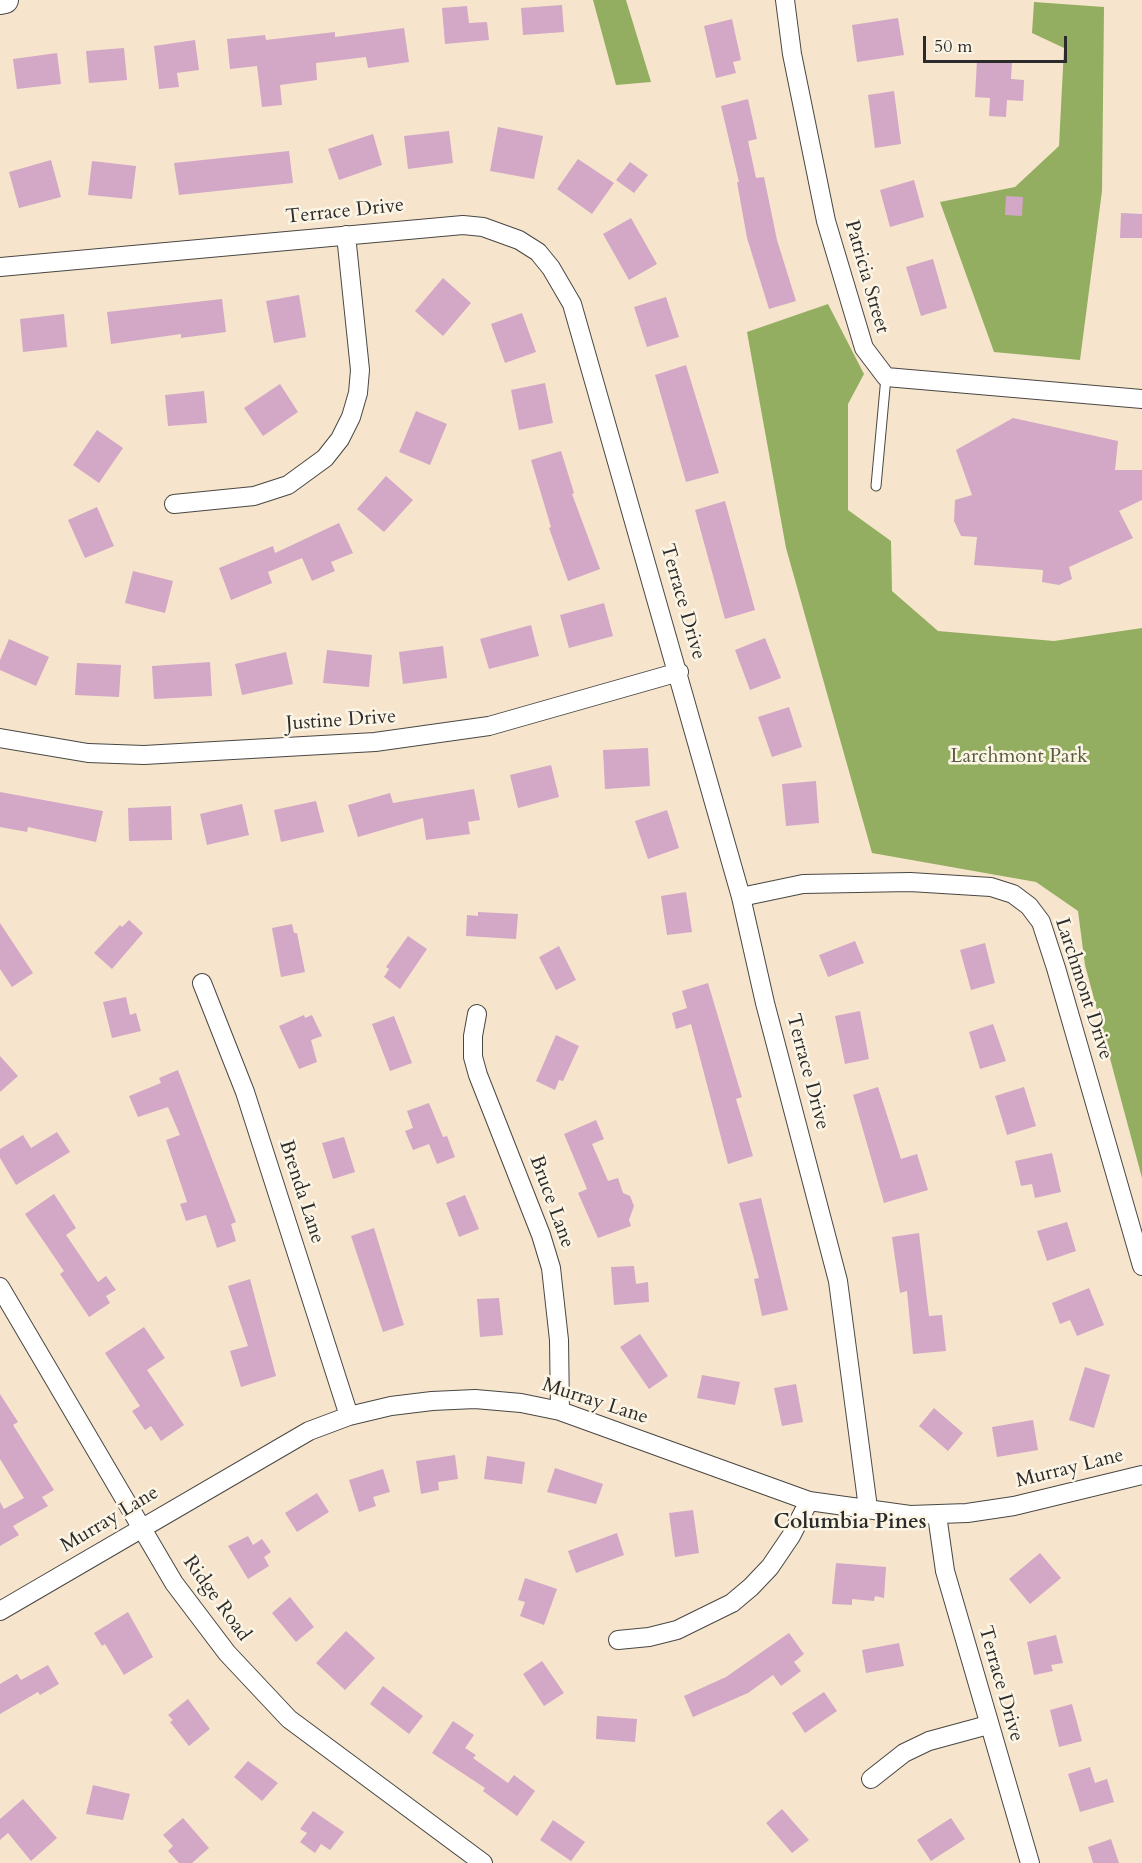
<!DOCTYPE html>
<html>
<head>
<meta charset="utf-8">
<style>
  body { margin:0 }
  #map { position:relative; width:1142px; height:1863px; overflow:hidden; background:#f6e5cc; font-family:Cardo,serif }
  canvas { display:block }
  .scale { position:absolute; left:923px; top:36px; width:144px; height:27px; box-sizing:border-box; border:3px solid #2b2b2b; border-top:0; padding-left:8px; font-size:18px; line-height:21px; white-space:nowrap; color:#2b2b2b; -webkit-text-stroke:4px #fcf5e5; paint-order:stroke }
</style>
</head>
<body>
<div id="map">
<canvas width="1142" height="1863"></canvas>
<div class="scale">50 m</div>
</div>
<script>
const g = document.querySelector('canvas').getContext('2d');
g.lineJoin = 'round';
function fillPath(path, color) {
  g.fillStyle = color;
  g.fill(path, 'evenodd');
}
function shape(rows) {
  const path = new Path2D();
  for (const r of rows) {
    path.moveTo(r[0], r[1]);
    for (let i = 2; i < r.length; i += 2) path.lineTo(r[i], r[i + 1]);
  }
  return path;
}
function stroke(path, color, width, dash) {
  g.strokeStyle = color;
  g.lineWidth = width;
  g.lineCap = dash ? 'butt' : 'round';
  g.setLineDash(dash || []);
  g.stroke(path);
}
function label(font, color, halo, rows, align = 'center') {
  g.font = font + ' Cardo,serif';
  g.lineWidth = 5;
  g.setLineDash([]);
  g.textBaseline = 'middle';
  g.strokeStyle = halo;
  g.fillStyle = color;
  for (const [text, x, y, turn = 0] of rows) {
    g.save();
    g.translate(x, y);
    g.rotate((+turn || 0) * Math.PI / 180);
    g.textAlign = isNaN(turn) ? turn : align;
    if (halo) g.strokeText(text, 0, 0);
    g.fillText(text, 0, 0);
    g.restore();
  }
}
fillPath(shape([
  [593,0,626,0,651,82,616,85],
  [1034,2,1104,7,1102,191,1080,360,994,352,940,202,1015,187,1059,146,1064,48,1032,33],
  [828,304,864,374,848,404,848,510,891,541,892,591,938,631,1054,641,1142,628,1142,1178,1085,965,1078,911,1036,882,872,853,786,548,747,332]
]), '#93ae60');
fillPath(shape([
  [562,5,564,32,523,35,521,8],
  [467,6,469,23,487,22,489,40,445,44,442,8],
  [898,18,904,55,857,62,852,25],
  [732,19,741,60,733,62,736,73,716,78,704,26],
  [404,28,409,62,368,68,366,57,316,63,317,80,280,85,282,105,262,107,257,66,230,69,227,39,265,35,266,40,335,32,335,37],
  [195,40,199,70,177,73,179,87,159,89,154,46],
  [124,48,127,80,89,83,86,51],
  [57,53,61,84,17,89,13,59],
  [977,60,1012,62,1011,79,1024,80,1023,101,1007,100,1006,117,989,116,990,98,975,97],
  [894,91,901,144,875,148,868,95],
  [748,99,757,139,748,141,756,178,764,177,777,240,796,301,769,309,747,238,737,182,739,182,721,106],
  [498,127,543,136,534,179,490,171],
  [449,131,453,163,408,169,404,136],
  [373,134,382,165,339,180,328,149],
  [289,151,293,183,179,195,174,163],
  [578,159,614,183,592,214,557,189],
  [51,160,61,197,19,208,9,172],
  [92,161,136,166,132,199,88,195],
  [630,162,648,175,634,193,616,180],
  [914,180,924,217,890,227,880,190],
  [1006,196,1023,197,1022,216,1005,215],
  [1121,213,1142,214,1142,238,1120,238],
  [631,218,657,264,629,280,603,234],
  [933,259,947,308,921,316,906,267],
  [443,278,471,303,443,336,415,311],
  [299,295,306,337,274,343,266,301],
  [666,297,679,337,647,347,634,307],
  [222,299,226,332,181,338,181,334,111,344,107,312],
  [522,313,536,352,505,363,491,324],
  [64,314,67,347,23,352,20,319],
  [686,365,719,473,686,482,655,375],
  [545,383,553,423,519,430,511,390],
  [280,384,298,412,263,436,244,408],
  [204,391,207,423,168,426,165,395],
  [416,411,447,424,430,465,399,452],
  [1013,418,1118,441,1115,470,1142,470,1142,500,1119,511,1133,538,1069,567,1072,579,1059,585,1042,582,1043,570,974,565,977,537,961,536,954,521,955,500,972,495,956,450],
  [97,430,123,448,99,483,73,465],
  [561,451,574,493,572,494,600,569,568,581,549,528,551,527,531,460],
  [386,476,413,500,384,532,357,509],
  [725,501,755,610,725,619,695,510],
  [97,507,114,546,85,558,68,520],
  [339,523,353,553,331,562,335,571,312,581,302,558,268,572,272,583,231,600,219,568,273,546,275,553],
  [133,571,173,581,165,613,125,603],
  [604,603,613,636,569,648,560,615],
  [531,625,539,656,489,669,480,639],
  [765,638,781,678,750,690,735,650],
  [9,639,49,657,36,686,0,670,0,660],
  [443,646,447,678,403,684,399,652],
  [327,650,372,655,369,687,323,683],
  [286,652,293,684,242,695,235,664],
  [210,662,212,696,154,699,152,666],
  [77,663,121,665,119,697,75,695],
  [789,707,802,747,772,757,758,717],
  [648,748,650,786,605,789,603,750],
  [551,765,559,797,518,808,510,775],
  [816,781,819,823,786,826,782,784],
  [474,789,480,820,468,822,470,834,426,840,423,818,358,837,348,805,390,793,393,803],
  [0,792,103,811,96,842,28,827,27,832,0,827],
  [316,801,324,832,281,842,274,810],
  [242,804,249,835,207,845,200,814],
  [171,806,172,840,129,841,128,808],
  [667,810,679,848,648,859,635,821],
  [686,892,692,932,667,935,661,896],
  [478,912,518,914,516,939,466,936,467,915,478,916],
  [129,920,143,933,112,969,94,953,120,925,122,927],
  [0,923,33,973,12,987,0,969],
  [292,924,294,933,297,933,305,972,281,977,272,928],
  [408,936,427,949,400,989,384,977,389,969,386,967],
  [855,941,864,963,828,977,819,955],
  [985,943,995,983,971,990,960,950],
  [559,946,576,980,556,990,539,957],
  [708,983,742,1097,736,1099,753,1156,728,1164,691,1024,676,1029,672,1013,687,1008,682,991],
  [126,997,130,1015,136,1013,141,1031,112,1038,103,1002],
  [860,1011,869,1059,845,1064,835,1016],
  [304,1015,305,1018,312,1015,322,1036,311,1040,317,1062,299,1069,279,1026],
  [394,1016,412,1063,390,1071,372,1024],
  [993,1024,1006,1061,980,1069,969,1032],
  [556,1035,579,1046,563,1081,559,1080,555,1090,536,1081],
  [0,1056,18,1076,0,1092],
  [178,1070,236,1222,231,1224,236,1241,217,1248,206,1215,186,1221,180,1204,187,1202,166,1140,180,1135,168,1107,138,1117,129,1096,161,1083,159,1078],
  [878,1087,901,1159,917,1154,928,1190,884,1203,853,1095],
  [1024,1087,1036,1126,1007,1135,995,1096],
  [429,1103,443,1137,447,1136,455,1157,437,1164,429,1144,413,1150,405,1131,413,1128,407,1111],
  [596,1120,604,1139,592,1144,608,1181,618,1178,623,1193,630,1196,634,1206,629,1220,631,1226,598,1238,578,1193,587,1189,564,1134],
  [57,1132,70,1152,16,1185,0,1158,0,1149,23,1135,31,1148],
  [344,1137,355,1172,333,1179,322,1143],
  [1052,1153,1061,1192,1035,1198,1032,1184,1021,1186,1015,1161],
  [54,1194,76,1228,66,1235,98,1282,106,1276,116,1290,106,1296,110,1303,89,1317,60,1274,64,1271,25,1214],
  [465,1195,479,1229,459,1237,446,1203],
  [761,1198,788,1310,762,1316,754,1279,759,1278,739,1203],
  [1067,1222,1076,1251,1047,1261,1037,1231],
  [374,1228,404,1325,383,1332,351,1236],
  [919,1233,929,1316,942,1315,946,1351,913,1354,907,1291,900,1293,892,1237],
  [634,1266,636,1284,648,1282,649,1302,614,1305,611,1267],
  [250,1279,276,1376,241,1387,230,1351,248,1346,228,1286],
  [1089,1288,1104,1325,1077,1336,1070,1320,1060,1324,1052,1303],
  [499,1298,503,1335,480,1337,477,1299],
  [144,1327,165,1358,147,1370,184,1425,161,1441,151,1426,145,1430,132,1411,140,1406,105,1353],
  [640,1334,668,1376,649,1389,620,1347],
  [1085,1367,1110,1375,1094,1428,1069,1420],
  [702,1375,740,1382,735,1405,697,1398],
  [796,1384,803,1422,782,1426,774,1388],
  [0,1394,18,1422,13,1425,54,1490,42,1497,48,1506,13,1526,19,1535,0,1546,0,1502,4,1509,24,1498,0,1459],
  [934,1408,963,1433,948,1451,919,1426],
  [1033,1420,1038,1450,997,1457,992,1427],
  [455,1455,458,1479,438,1482,439,1490,421,1494,416,1461],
  [487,1456,525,1462,522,1484,484,1479],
  [555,1468,603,1484,596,1504,547,1492],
  [383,1469,390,1492,373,1497,376,1506,359,1512,349,1480],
  [317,1493,329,1512,297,1532,285,1513],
  [693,1510,699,1553,675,1557,669,1513],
  [617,1533,624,1555,576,1573,568,1551],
  [248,1536,253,1545,262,1539,271,1552,264,1557,269,1566,248,1579,228,1546],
  [1040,1553,1061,1578,1030,1604,1009,1579],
  [836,1563,886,1567,884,1598,875,1596,874,1601,852,1599,852,1605,832,1604],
  [525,1578,557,1589,544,1625,520,1616,525,1602,518,1600],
  [290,1597,314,1627,296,1642,272,1613],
  [128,1612,153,1657,124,1675,105,1644,102,1646,94,1633],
  [346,1631,375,1658,345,1690,316,1663],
  [789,1633,804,1654,794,1662,801,1671,781,1686,773,1675,748,1693,693,1717,684,1696,726,1677],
  [1056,1635,1063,1663,1051,1665,1053,1671,1034,1675,1027,1642],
  [899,1643,904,1666,866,1673,862,1650],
  [542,1661,564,1693,544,1706,523,1674],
  [48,1665,59,1684,40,1695,38,1692,0,1714,0,1684,17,1674,21,1680],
  [383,1686,423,1716,409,1734,370,1704],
  [824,1692,837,1711,805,1733,792,1713],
  [188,1699,210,1729,189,1746,170,1722,173,1720,168,1715],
  [1072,1704,1082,1741,1059,1747,1050,1710],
  [597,1716,637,1719,635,1742,596,1739],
  [453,1721,474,1735,465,1748,476,1755,473,1758,508,1783,514,1775,535,1791,517,1816,483,1791,485,1788,432,1753],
  [248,1761,278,1783,262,1801,234,1777],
  [1090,1767,1095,1783,1107,1779,1114,1802,1080,1812,1068,1774],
  [93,1785,130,1794,123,1820,86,1814],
  [23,1799,57,1838,31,1861,8,1833,0,1840,0,1819],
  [782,1809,809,1840,792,1853,766,1823],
  [313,1811,344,1832,330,1850,321,1844,315,1853,300,1842,307,1833,300,1829],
  [183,1818,209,1848,192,1863,179,1863,168,1851,173,1846,163,1835],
  [951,1818,965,1839,931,1861,917,1840],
  [553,1820,585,1842,571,1861,540,1840],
  [1111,1839,1119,1863,1093,1863,1088,1847]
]), '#d3a7c6');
const service = shape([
  [876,486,886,377]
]);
const minor = shape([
  [785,0,792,54,826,221,864,348,886,377,1142,399],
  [0,267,463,225,483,227,519,240,538,252,551,268,572,304,741,897,765,1003,838,1281,868,1508],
  [174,504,254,496,288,485,325,458,340,439,351,417,358,393,360,370,346,235],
  [0,738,88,753,144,755,375,742,489,726,679,672],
  [741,897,803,884,910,882,991,887,1013,894,1029,906,1041,922,1056,968,1142,1266],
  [202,983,245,1092,349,1416],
  [477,1014,473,1036,473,1057,478,1075,541,1235,551,1268,559,1340,560,1411],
  [0,1287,174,1583,227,1653,289,1719,483,1863],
  [937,1515,945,1571,1030,1863],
  [0,1611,309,1431,349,1416,391,1406,432,1401,475,1399,521,1403,560,1411,809,1501,910,1515,967,1513,1014,1506,1142,1475],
  [618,1640,649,1637,677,1630,732,1603,751,1587,770,1567,791,1536,809,1501],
  [871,1779,904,1753,929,1741,988,1725]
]);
const secondary = shape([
  [0,1,5,0]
]);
stroke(service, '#494743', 11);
stroke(minor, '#494743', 20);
stroke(secondary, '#494743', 28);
stroke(service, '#fff', 9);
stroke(minor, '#fff', 18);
stroke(secondary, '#fff', 26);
label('20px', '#2b2b2b', '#fcf5e5', [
  ["Terrace Drive",345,212,-6],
  ["Patricia Street",866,277,74],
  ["Terrace Drive",682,602,74],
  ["Justine Drive",341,721,-4],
  ["Larchmont Drive",1083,989,72],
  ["Terrace Drive",807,1072,75],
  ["Brenda Lane",301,1192,72],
  ["Bruce Lane",551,1202,70],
  ["Murray Lane",595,1402,18],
  ["Murray Lane",1070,1469,-14],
  ["Murray Lane",110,1520,-31],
  ["Ridge Road",216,1599,54],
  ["Terrace Drive",1000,1684,74]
]);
label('20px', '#565b3f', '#fcf5e5', [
  ["Larchmont Park",1019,757]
]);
label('bold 21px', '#2b2b2b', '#fcf5e5', [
  ["Columbia Pines",850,1523]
]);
</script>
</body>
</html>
